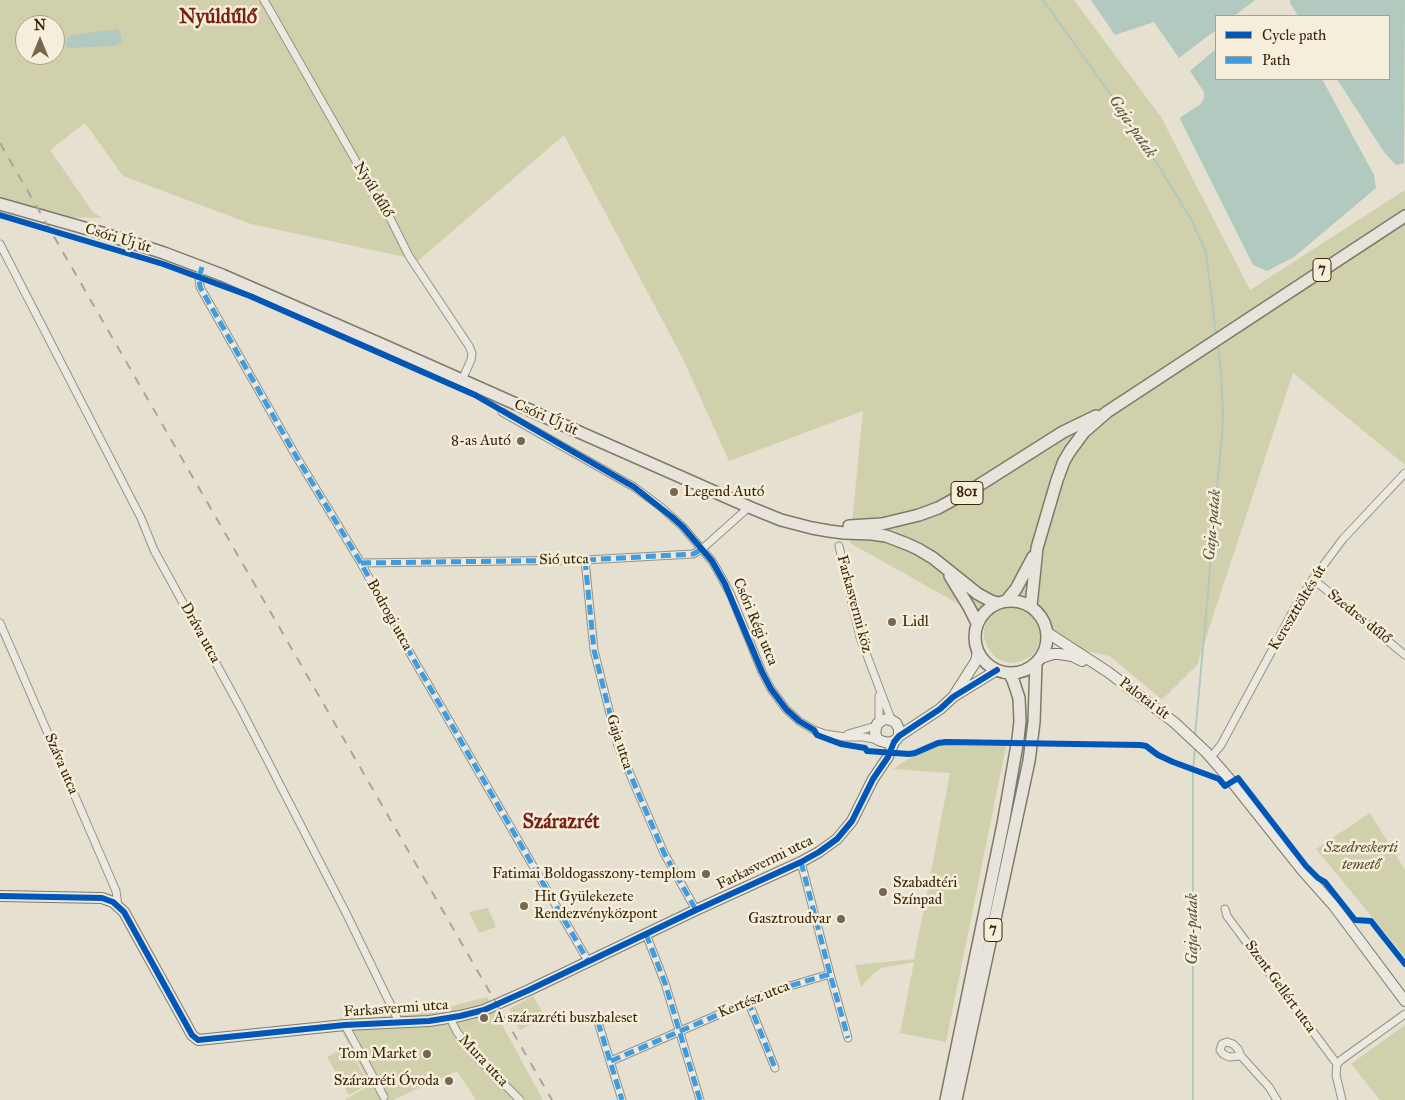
<!DOCTYPE html>
<html>
<head>
<meta charset="utf-8">
<style>
  body { margin:0 }
  #map { position:relative; width:1405px; height:1100px; overflow:hidden; background:#e6e0d0; font-family:"IM FELL Great Primer",serif }
  canvas { display:block }
  .legend { position:absolute; left:1215px; top:15px; width:175px; height:65px; box-sizing:border-box; background:#f5eeda; border:1px solid #ab9e87; margin:0; padding:6px 9px; list-style:none; font-size:15px; color:#3b260a }
  .legend li { display:flex; align-items:center; gap:10px; height:25px }
  .legend b { width:25px; border:1px solid #ab9e87 }
  .north { position:absolute; left:15px; top:15px; width:50px; height:50px; box-sizing:border-box; background:#f5eeda; border:1px solid #ab9e87; border-radius:50%; rotate:0deg; font-size:14px; font-weight:700; line-height:20px; text-align:center; color:#3b260a }
  .north::after { content:''; display:block; margin:auto; width:18px; height:22px; background:#77674f; clip-path:polygon(50% 0,100% 100%,50% 72%,0 100%) }
</style>
</head>
<body>
<div id="map">
<canvas width="1405" height="1100"></canvas>
<ul class="legend">
<li><b style="height:6px;background:#0057b8"></b>Cycle path</li>
<li><b style="height:6px;background:#3f9cde"></b>Path</li>
</ul>
<div class="north">N</div>
</div>
<script>
const g = document.querySelector('canvas').getContext('2d');
g.lineJoin = 'round';
function fillPath(path, color) {
  g.fillStyle = color;
  g.fill(path, 'evenodd');
}
function shape(rows) {
  const path = new Path2D();
  for (const r of rows) {
    if (r.length === 3) {
      path.moveTo(r[0] + r[2], r[1]);
      path.arc(r[0], r[1], r[2], 0, 2 * Math.PI);
      continue;
    }
    path.moveTo(r[0], r[1]);
    for (let i = 2; i < r.length; i += 2) path.lineTo(r[i], r[i + 1]);
  }
  return path;
}
function stroke(path, color, width, dash) {
  g.strokeStyle = color;
  g.lineWidth = width;
  g.lineCap = dash ? 'butt' : 'round';
  g.setLineDash(dash || []);
  g.stroke(path);
}
function label(font, color, halo, rows, align = 'center') {
  g.font = font + ' "IM FELL Great Primer",serif';
  g.lineWidth = 5;
  g.setLineDash([]);
  g.textBaseline = 'middle';
  g.strokeStyle = halo;
  g.fillStyle = color;
  for (const [text, x, y, turn = 0] of rows) {
    g.save();
    g.translate(x, y);
    g.rotate((+turn || 0) * Math.PI / 180);
    g.textAlign = isNaN(turn) ? turn : align;
    if (halo) g.strokeText(text, 0, 0);
    g.fillText(text, 0, 0);
    g.restore();
  }
}
fillPath(shape([
  [0,0,1074,0,1161,117,1250,290,1405,190,1405,465,1293,373,1197,665,1162,700,1110,656,1040,641,1036,651,1030,657,1022,661,1014,663,1006,662,998,659,991,653,987,646,984,638,984,629,987,620,850,543,863,411,729,461,683,359,564,135,419,260,251,224,123,176,85,123,50,150,93,212,103,218,44,217,0,204],
  [25,25,55,25,55,55,25,55],
  [940,745,1006,746,946,1042,900,1033,914,962,881,968,872,975,861,987,855,965,914,959,950,773,893,769,913,756],
  [1370,813,1405,870,1405,957,1316,849],
  [488,908,496,927,479,933,469,912],
  [533,996,545,1017,520,1030,509,1009],
  [487,997,543,1100,476,1100,457,1071,393,1100,345,1100,370,1085,342,1032,338,1020,355,1009,385,1005,400,1014,433,1011],
  [1405,1025,1405,1100,1380,1100,1351,1064],
  [347,1046,369,1084,349,1095,327,1057]
]), '#d1d0ad');
fillPath(shape([
  [1091,0,1255,0,1234,16,1216,16,1216,30,1179,58,1154,22,1115,35],
  [1290,0,1405,0,1404,163,1396,165,1384,152,1337,79,1389,79,1389,16,1298,16,1290,3],
  [117,29,120,32,122,41,116,46,67,48,65,44,67,38,72,35],
  [1216,49,1216,79,1322,79,1374,175,1376,188,1294,257,1267,271,1253,265,1180,119,1181,117,1201,104,1204,98,1204,92,1190,71]
]), '#b1c9be');
stroke(shape([
  [1043,0,1139,134,1191,219,1206,252,1216,336],
  [1195,736,1208,593,1213,527,1222,436,1223,414,1221,373,1218,345],
  [1193,1100,1193,773,1195,746]
]), '#b1c9be', 2);
const street = shape([
  [264,0,377,198,390,218,409,256,469,346,472,353,471,360,462,380],
  [0,244,141,518,154,550,241,709,346,913,399,1022],
  [202,267,199,277,200,287,296,456,361,563,399,634,588,961],
  [502,412,634,487,661,507,683,527,712,561,719,573,731,595,762,672,771,689,786,709,799,721,814,730,825,734,845,737,864,737,878,740],
  [839,546,860,637,891,719],
  [585,560,594,650,618,746,664,853,696,910],
  [361,563,585,560,693,554,702,549,749,507],
  [1313,579,1405,655],
  [0,623,110,877,116,891,118,906],
  [879,696,879,722],
  [848,734,876,726],
  [1211,757,1221,745,1298,602,1313,579,1343,539,1405,473],
  [801,862,830,974,848,1038],
  [1225,909,1227,916,1337,1064],
  [646,934,665,983,700,1100],
  [748,1001,775,1068],
  [450,1018,457,1032,474,1054,520,1100],
  [598,1022,622,1100],
  [345,1025,384,1097],
  [1241,1056,1229,1057,1223,1054,1220,1050,1222,1044,1227,1042,1233,1044,1238,1049,1241,1056,1269,1087,1277,1100],
  [611,1061,773,991,830,974],
  [1342,1100,1336,1075,1337,1064,1341,1060,1405,1014]
]);
const secondary = shape([
  [1048,633,1108,672,1175,723,1206,752,1232,782,1302,870,1334,906,1405,1001],
  [1041,658,1053,654,1059,654,1072,656,1082,661],
  [955,694,976,661,978,652],
  [897,739,894,741,888,743,878,740,875,733,877,724,883,720,887,719,893,721,896,723,899,729,899,736],
  [0,896,102,898,113,902,124,912,192,1035,198,1040,345,1025,429,1021,460,1016,484,1010,529,990,696,910,801,862,819,852,837,839,852,821,873,779,888,757,894,742,899,736,940,709,953,697,997,670]
]);
const primary = shape([
  [0,204,102,233,164,253,222,275,383,345,588,436,749,507,781,520,812,528,829,531,844,533,872,534,886,536,907,544,918,549,933,558,978,594,991,601,998,603],
  [849,526,882,524,919,515,938,508,973,489,1063,432,1096,416],
  [950,576,969,607,977,623],
  [1007,600,1016,589,1033,557],
  [1011,637,36],
  [1031,606,1037,548,1057,480,1064,461,1070,451,1084,432,1107,412,1405,216],
  [946,1100,1003,824,1018,739,1020,721,1019,698,1013,680,1009,673],
  [956,1100,1029,761,1034,722,1036,663]
]);
stroke(street, '#989285', 9);
stroke(secondary, '#7f796c', 12);
stroke(primary, '#7f796c', 14);
stroke(street, '#ebe8e0', 7);
stroke(secondary, '#ebe8e0', 10);
stroke(primary, '#e8e4db', 11);
stroke(shape([
  [0,143,552,1100]
]), '#aaa59c', 2, [9, 9]);
stroke(shape([
  [202,267,199,277,200,287,296,456,361,563,399,634,588,961],
  [585,560,594,650,618,746,664,853,696,910],
  [361,563,585,560,693,554,702,549],
  [801,862,830,974,848,1038],
  [646,934,665,983,700,1100],
  [748,1001,775,1068],
  [598,1022,622,1100],
  [611,1061,773,991,830,974]
]), '#3f9cde', 5, [10, 5]);
stroke(shape([
  [0,215,163,264,250,296,475,395,634,487,672,517,683,527,712,561,725,584,762,672,771,689,786,709,799,721,814,730,817,735,841,744,865,748,867,751,909,754,915,753,938,743,946,742,1140,745,1146,746,1158,755,1173,762,1219,779,1225,786,1238,778,1306,866,1318,878,1325,882,1355,920,1371,921,1405,964],
  [0,896,102,898,113,902,124,912,192,1035,198,1040,345,1025,429,1021,460,1016,484,1010,529,990,696,910,801,862,819,852,837,839,852,821,873,779,888,757,894,742,899,736,940,709,953,697,997,670]
]), '#0057b8', 6);
for (const [x, y, r, color] of [
  [521,441,5,"#77674f"],
  [674,492,5,"#77674f"],
  [892,622,5,"#77674f"],
  [706,874,5,"#77674f"],
  [883,892,5,"#77674f"],
  [524,906,5,"#77674f"],
  [841,919,5,"#77674f"],
  [484,1018,5,"#77674f"],
  [427,1054,5,"#77674f"],
  [449,1081,5,"#77674f"]
]) {
  const dot = new Path2D();
  dot.arc(x, y, r, 0, 2 * Math.PI);
  g.fillStyle = color;
  g.fill(dot);
  stroke(dot, '#f5eeda', 2);
}
for (const [x, y, w] of [
  [1322,270,18],
  [967,493,32],
  [993,930,18]
]) {
  const box = new Path2D();
  box.roundRect(x - w / 2, y - 11.5, w, 23, 4);
  g.fillStyle = '#f5eeda';
  g.fill(box);
  stroke(box, '#3b260a', 1);
}
label('bold 14px', '#3b260a', null, [
  ["7",1322,270],
  ["801",967,493],
  ["7",993,930]
]);
label('15px', '#3b260a', '#f5eeda', [
  ["Nyúl dűlő",373,190,59],
  ["Csóri Új út",118,239,17],
  ["Csóri Új út",546,418,24],
  ["Sió utca",564,560,-1],
  ["Farkasvermi köz",854,604,75],
  ["Kereszttöltés út",1298,608,-59],
  ["Bodrogi utca",389,615,61],
  ["Szedres dűlő",1359,617,39],
  ["Csóri Régi utca",755,622,67],
  ["Dráva utca",200,633,61],
  ["Palotai út",1144,699,37],
  ["Gaja utca",619,742,72],
  ["Száva utca",61,764,67],
  ["Farkasvermi utca",765,863,-26],
  ["Szent Gellért utca",1280,987,54],
  ["Kertész utca",754,1000,-22],
  ["Farkasvermi utca",396,1009,-4],
  ["Mura utca",483,1061,47]
]);
label('15px', '#3b260a', '#f5eeda', [
  ["8-as Autó",511,441],
  ["Legend Autó",684,492,"left"],
  ["Lidl",902,622,"left"],
  ["Fatimai Boldogasszony-templom",696,874],
  ["Szabadtéri",893,883,"left"],
  ["Színpad",893,900,"left"],
  ["Hit Gyülekezete",534,897,"left"],
  ["Rendezvényközpont",534,914,"left"],
  ["Gasztroudvar",831,919],
  ["A szárazréti buszbaleset",494,1018,"left"],
  ["Tom Market",417,1054],
  ["Szárazréti Óvoda",439,1081]
], 'right');
label('italic 15px', '#5c4d2c', '#f5eeda', [
  ["Szedreskerti",1361,848],
  ["temető",1361,865]
]);
label('italic 16px', '#58543e', '#f5eeda', [
  ["Gaja-patak",1132,127,56],
  ["Gaja-patak",1213,525,-85],
  ["Gaja-patak",1193,929,-90]
]);
label('bold 20px', '#7a1f14', '#f5eeda', [
  ["Nyúldűlő",218,18],
  ["Szárazrét",561,823]
]);
</script>
</body>
</html>
